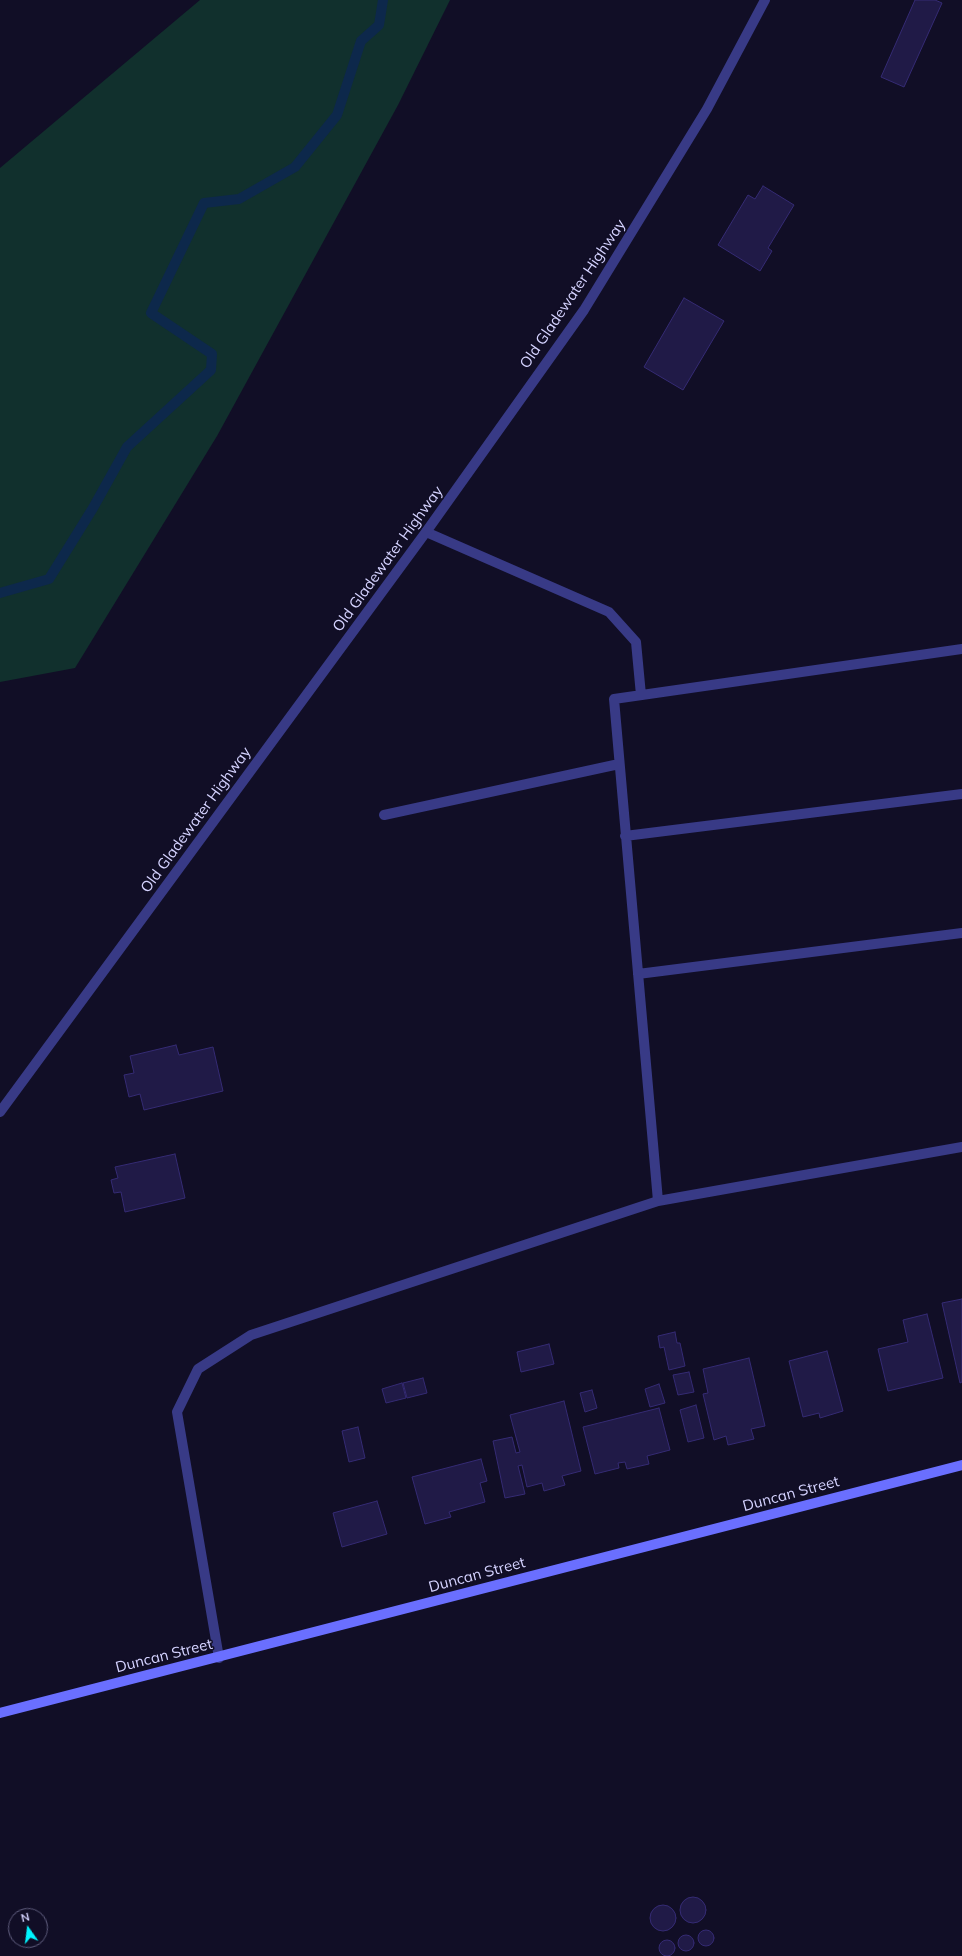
<!DOCTYPE html>
<html>
<head>
<meta charset="utf-8">
<style>
  body { margin:0 }
  #map { position:relative; width:962px; height:1956px; overflow:hidden; background:#110e26; font-family:Mulish,sans-serif }
  canvas { display:block }
  .north { position:absolute; left:8px; top:1908px; width:40px; height:40px; box-sizing:border-box; background:#110e26; border:1px solid #5f5d7d; border-radius:50%; rotate:346deg; font-size:11px; font-weight:700; line-height:16px; text-align:center; color:#d5d3ff }
  .north::after { content:''; display:block; margin:auto; width:14px; height:18px; background:#00f4fe; clip-path:polygon(50% 0,100% 100%,50% 72%,0 100%) }
</style>
</head>
<body>
<div id="map">
<canvas width="962" height="1956"></canvas>
<div class="north">N</div>
</div>
<script>
const g = document.querySelector('canvas').getContext('2d');
g.lineJoin = 'round';
function fillPath(path, color) {
  g.fillStyle = color;
  g.fill(path, 'evenodd');
}
function shape(rows) {
  const path = new Path2D();
  for (const r of rows) {
    if (r.length === 3) {
      path.moveTo(r[0] + r[2], r[1]);
      path.arc(r[0], r[1], r[2], 0, 2 * Math.PI);
      continue;
    }
    path.moveTo(r[0], r[1]);
    for (let i = 2; i < r.length; i += 2) path.lineTo(r[i], r[i + 1]);
  }
  return path;
}
function stroke(path, color, width, dash) {
  g.strokeStyle = color;
  g.lineWidth = width;
  g.lineCap = dash ? 'butt' : 'round';
  g.setLineDash(dash || []);
  g.stroke(path);
}
function label(font, color, halo, rows, align = 'center') {
  g.font = font + ' Mulish,sans-serif';
  g.lineWidth = 3;
  g.setLineDash([]);
  g.textBaseline = 'middle';
  g.strokeStyle = halo;
  g.fillStyle = color;
  for (const [text, x, y, turn = 0] of rows) {
    g.save();
    g.translate(x, y);
    g.rotate((+turn || 0) * Math.PI / 180);
    g.textAlign = isNaN(turn) ? turn : align;
    if (halo) g.strokeText(text, 0, 0);
    g.fillText(text, 0, 0);
    g.restore();
  }
}
fillPath(shape([
  [200,0,450,0,398,105,217,436,75,668,0,682,0,168]
]), '#11302d');
stroke(shape([
  [0,593,49,579,93,508,127,447,211,370,212,354,151,313,204,203,239,199,295,167,337,115,361,41,379,25,383,0]
]), '#0d284b', 10);
const building = shape([
  [915,0,935,0,942,3,904,87,881,77,915,0],
  [763,186,794,205,768,248,772,251,760,271,718,245,748,195,755,199,763,186],
  [684,298,724,321,683,390,644,367,684,298],
  [176,1045,179,1055,213,1047,223,1091,144,1110,140,1094,129,1097,124,1075,134,1073,130,1056,176,1045],
  [175,1154,185,1198,125,1212,121,1192,114,1193,111,1180,118,1178,115,1167,175,1154],
  [962,1299,962,1382,960,1383,942,1303,962,1299],
  [927,1314,943,1378,888,1391,878,1349,908,1342,903,1320,927,1314],
  [675,1332,677,1343,680,1343,685,1366,669,1370,664,1347,660,1348,658,1336,675,1332],
  [549,1344,554,1364,521,1372,517,1352,549,1344],
  [827,1351,843,1411,820,1418,819,1413,803,1417,789,1361,827,1351],
  [749,1358,765,1426,751,1429,754,1439,728,1445,726,1436,714,1440,703,1394,708,1393,703,1369,749,1358],
  [689,1372,694,1392,678,1395,673,1375,689,1372],
  [423,1378,427,1393,407,1398,403,1383,423,1378],
  [402,1383,406,1398,386,1403,382,1389,402,1383],
  [659,1384,665,1403,650,1407,645,1389,659,1384],
  [592,1390,597,1408,585,1412,580,1393,592,1390],
  [564,1401,581,1471,562,1476,565,1485,544,1491,542,1483,527,1487,522,1465,518,1466,525,1494,505,1498,493,1441,512,1437,516,1453,520,1452,510,1415,564,1401],
  [696,1405,704,1438,688,1442,680,1410,696,1405],
  [659,1408,670,1450,647,1456,649,1464,627,1469,625,1462,618,1463,619,1468,595,1474,583,1427,659,1408],
  [358,1427,365,1458,349,1462,342,1431,358,1427],
  [481,1459,487,1481,480,1483,485,1502,449,1512,451,1517,425,1524,412,1477,481,1459],
  [377,1501,387,1534,342,1547,333,1513,377,1501],
  [693,1910,13],
  [663,1918,13],
  [706,1938,8],
  [686,1943,8],
  [667,1948,8]
]);
fillPath(building, '#201a47');
stroke(building, '#352b74', 1);
stroke(shape([
  [426,532,609,612,636,642,641,695],
  [384,815,619,764],
  [625,836,962,794],
  [638,974,962,933],
  [658,1201,614,699,962,649],
  [219,1658,177,1412,198,1369,251,1335,658,1201,962,1147]
]), '#383a86', 10);
stroke(shape([
  [0,1112,426,532,584,310,707,109,765,0]
]), '#383a86', 10);
stroke(shape([
  [0,1713,962,1465]
]), '#6a6fff', 10);
label('15px', '#d5d3ff', '#110e26', [
  ["Old Gladewater Highway",573,294,-56],
  ["Old Gladewater Highway",388,559,-54],
  ["Old Gladewater Highway",196,820,-54],
  ["Duncan Street",791,1494,-15],
  ["Duncan Street",477,1575,-15],
  ["Duncan Street",164,1656,-14]
]);
</script>
</body>
</html>
